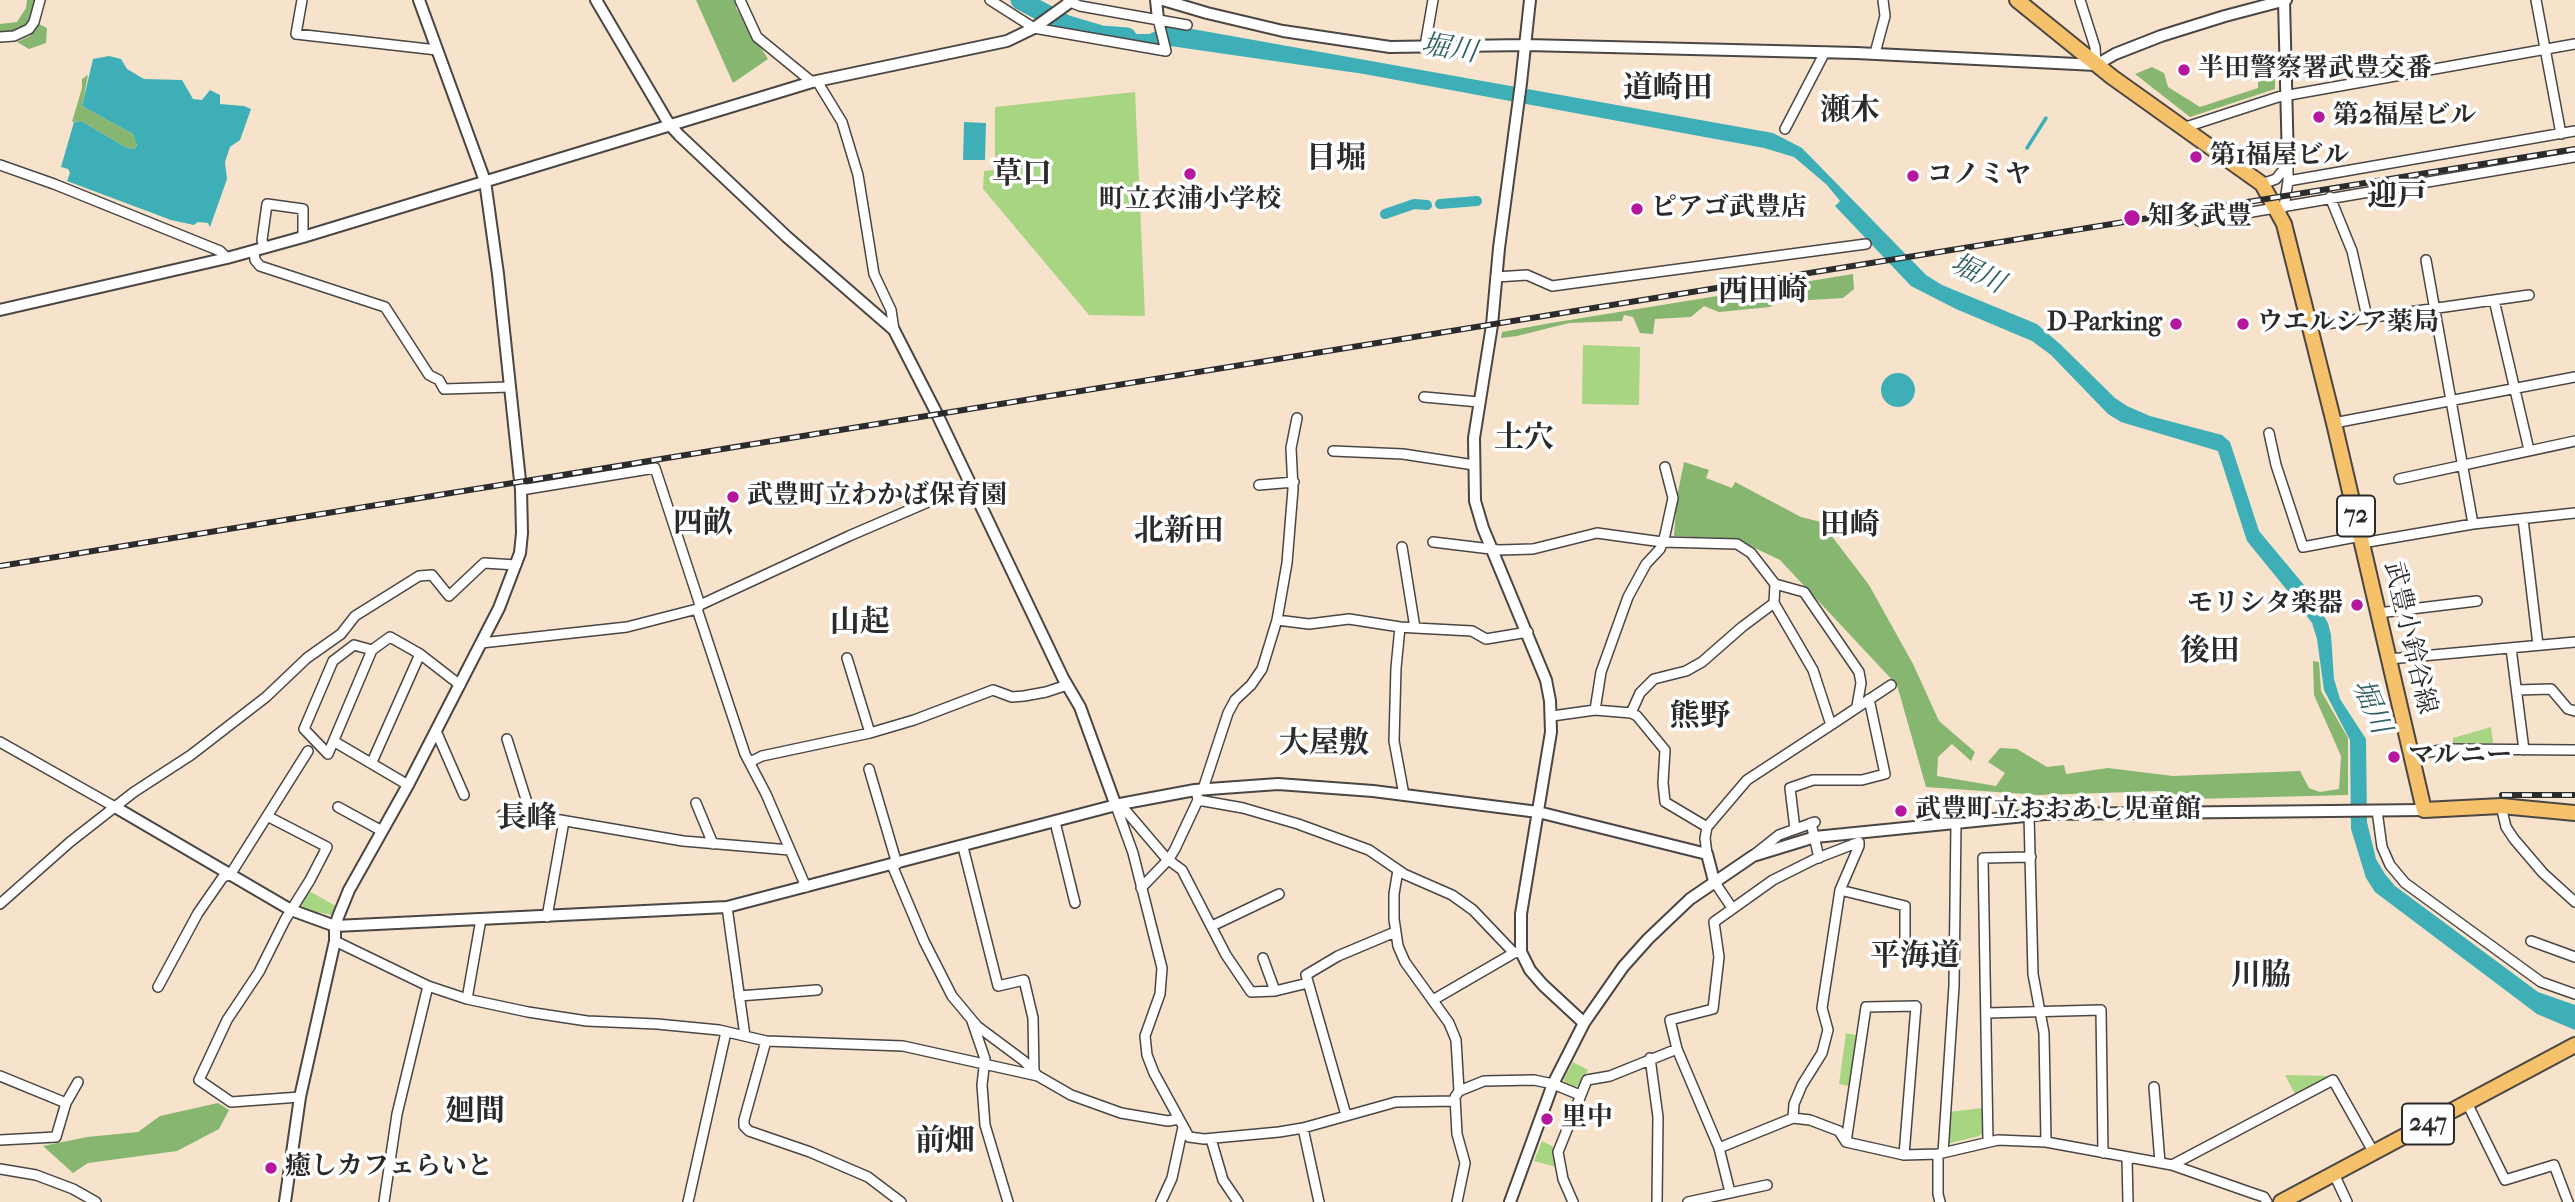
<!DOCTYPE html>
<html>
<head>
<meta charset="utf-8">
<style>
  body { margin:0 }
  canvas { display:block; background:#f7e2cc }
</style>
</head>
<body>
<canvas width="2575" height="1202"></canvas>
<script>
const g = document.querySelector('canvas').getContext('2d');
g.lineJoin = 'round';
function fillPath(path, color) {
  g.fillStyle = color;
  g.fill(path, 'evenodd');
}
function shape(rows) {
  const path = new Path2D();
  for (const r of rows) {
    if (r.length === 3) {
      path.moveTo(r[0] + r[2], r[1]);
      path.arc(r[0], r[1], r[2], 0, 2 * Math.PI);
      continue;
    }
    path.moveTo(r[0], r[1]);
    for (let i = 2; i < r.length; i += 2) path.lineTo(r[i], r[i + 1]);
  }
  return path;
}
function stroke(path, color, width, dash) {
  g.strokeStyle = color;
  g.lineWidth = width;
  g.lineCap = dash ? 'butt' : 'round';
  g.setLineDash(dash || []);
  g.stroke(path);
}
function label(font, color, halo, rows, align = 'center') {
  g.font = font + ' "IM FELL French Canon","Noto Serif JP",serif';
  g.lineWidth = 7;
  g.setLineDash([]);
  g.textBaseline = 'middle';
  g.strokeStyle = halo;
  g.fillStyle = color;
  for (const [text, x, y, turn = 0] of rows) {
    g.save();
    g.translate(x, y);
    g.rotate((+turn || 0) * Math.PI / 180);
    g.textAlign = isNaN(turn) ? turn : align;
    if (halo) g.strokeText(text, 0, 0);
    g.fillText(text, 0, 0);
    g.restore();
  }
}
fillPath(shape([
  [1135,92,1145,316,1089,315,983,189,984,171,995,170,995,107],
  [1583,345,1640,347,1639,405,1582,404],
  [2491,727,2493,743,2453,743,2453,738],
  [309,891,336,906,332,915,302,909,301,904],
  [1846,1033,1856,1035,1849,1086,1839,1084],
  [1573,1062,1588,1070,1581,1084,1575,1087,1565,1083,1564,1079],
  [2285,1075,2329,1076,2295,1094],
  [1982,1108,1983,1132,1979,1136,1947,1144,1949,1112],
  [1542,1141,1556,1148,1556,1167,1534,1161]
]), '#a8d582');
fillPath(shape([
  [27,0,36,0,29,23,20,30,0,33,0,24,17,22,26,8],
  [696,0,737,0,736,8,768,59,733,83],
  [39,24,47,28,46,43,29,49,17,42,30,36],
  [2152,67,2164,73,2168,87,2200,107,2258,88,2258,82,2275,78,2275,89,2190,117,2135,74],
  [88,75,82,106,133,134,137,144,134,149,127,148,81,121,72,122,82,88,82,79],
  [1853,274,1854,289,1843,298,1778,302,1770,307,1719,312,1704,306,1691,317,1655,319,1653,334,1640,333,1633,317,1624,315,1622,321,1569,323,1517,336,1501,338,1502,332,1551,323],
  [1684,462,1709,470,1706,478,1732,488,1735,482,1801,517,1821,522,1869,585,1913,664,1939,721,1975,752,1971,761,1952,744,1938,757,1937,776,1996,786,2005,773,1988,762,2000,748,2017,749,2047,767,2064,765,2066,774,2108,768,2173,776,2300,771,2309,788,2320,792,2339,789,2341,756,2314,695,2313,661,2319,662,2321,691,2348,738,2348,795,2193,799,2162,791,2039,795,1926,787,1897,685,1780,560,1736,539,1674,536,1677,497],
  [218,1103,229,1110,219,1129,177,1151,88,1163,73,1173,43,1146,87,1137,138,1132,160,1116]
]), '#86b670');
fillPath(shape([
  [1170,25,1773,133,1802,148,1926,275,1942,285,2037,324,2061,345,2115,398,2127,406,2150,416,2222,435,2230,442,2259,531,2304,585,2328,623,2331,635,2334,679,2340,699,2366,739,2367,822,2376,859,2385,874,2395,886,2538,992,2575,1005,2575,1030,2537,1014,2375,892,2366,878,2351,829,2350,740,2324,690,2317,639,2312,623,2295,600,2247,541,2218,451,2121,422,2108,414,2051,355,2032,341,1956,309,1911,286,1835,206,1840,201,1827,185,1794,157,1764,148,1364,74,1087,34,1149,34],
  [109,56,121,59,127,69,144,79,182,80,193,99,202,100,210,90,220,95,220,104,244,106,251,109,240,140,230,147,225,162,227,179,210,227,208,223,198,222,194,225,171,220,67,181,70,173,68,169,61,167,74,122,81,121,127,148,134,149,137,145,133,134,82,106,93,59],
  [964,122,986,123,985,160,963,160],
  [1898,390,17]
]), '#3eafb7');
stroke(shape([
  [2027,148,2046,118]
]), '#3eafb7', 3.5);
stroke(shape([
  [1440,204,1477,201],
  [1385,214,1414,204,1427,205]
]), '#3eafb7', 10);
stroke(shape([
  [1020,0,1065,24,1102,35,1127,37]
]), '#3eafb7', 19);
const minor = shape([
  [302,0,296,34,437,50],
  [740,0,757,37,812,82],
  [990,0,1034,28,1166,51,1158,19],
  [2080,0,2095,47,2096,65],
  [2536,0,2561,134],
  [1068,1,1080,6,1187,25],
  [0,37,14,36,29,29,34,22,40,0],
  [1425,46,1433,0],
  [1875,53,1885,16,1883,0],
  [817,81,842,122,858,175,874,274,891,310,894,330],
  [2183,128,2278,97,2575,44],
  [1785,129,1825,52],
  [0,165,54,184,220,251,227,258],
  [2288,181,2575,131],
  [2262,184,2276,179,2288,164],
  [2330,197,2352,251,2367,317],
  [2284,207,2288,181,2288,164],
  [2199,221,2575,157],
  [264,248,262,240,267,204,303,209,303,237],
  [254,251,255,260,260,266,385,307,429,375,439,380,444,389,509,387],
  [2426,260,2473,524],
  [1496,277,1527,275,1552,286,1866,244],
  [2494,300,2529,450],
  [2311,326,2529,295],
  [1424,397,1479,402],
  [2334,423,2575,377],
  [2269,433,2276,465,2303,547,2361,536],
  [1333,451,1403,454,1474,465],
  [2399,479,2575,441],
  [1259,485,1294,482],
  [521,490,655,468,700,605],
  [2523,519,2538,645],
  [1433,542,1499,550,1533,549,1597,533,1662,542,1737,544,1751,553,1775,584,1804,592,1859,672,1861,683,1857,706],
  [2362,543,2473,524,2575,513],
  [1402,547,1415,628,1400,627,1396,668,1394,741,1404,795],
  [697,609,745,754,766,794,806,887],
  [2378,613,2477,601],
  [1277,620,1309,624,1349,619,1400,627],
  [1415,628,1472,631,1486,639,1528,632],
  [481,643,627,627,697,609,700,605,849,536,970,484],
  [2511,648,2524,750],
  [372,650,328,754,304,729,333,661,354,645,372,650,390,637,420,654,460,685],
  [847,658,870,733],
  [2389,659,2575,642],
  [2517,690,2551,689,2568,709,2575,711],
  [1595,710,1601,672,1628,597,1646,564,1660,549,1665,535,1673,498,1665,467],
  [1631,713,1640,693,1654,679,1686,671,1702,662,1742,627,1774,603,1775,584],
  [1552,716,1595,710,1631,713,1637,716,1665,750,1663,783,1665,802,1707,827],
  [1831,725,1891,685],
  [436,731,464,795],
  [507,739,531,815],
  [0,742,115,807],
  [335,742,408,785],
  [2411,755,2447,749,2575,750],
  [372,762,420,654],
  [750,762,762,756,870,733,914,720,993,690,1012,697,1024,696,1046,692,1067,685],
  [869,769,897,864],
  [1203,789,1228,713,1235,700,1251,685,1262,669,1277,620,1287,563,1293,489,1291,448,1297,418],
  [1198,800,1243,808,1298,824,1369,850,1404,874,1452,895,1473,910,1514,953,1521,952],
  [696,803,713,844],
  [1120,804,1166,858,1182,870,1226,955,1251,992,1275,991,1308,983],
  [1116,806,1133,853,1162,968,1160,994,1145,1036,1147,1055,1154,1073,1189,1137,1204,1139,1279,1132,1303,1128,1396,1102,1455,1101],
  [2501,806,2506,827,2514,839,2543,873,2575,902],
  [338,807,382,831],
  [2377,811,2382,847,2390,865,2405,883,2541,982,2575,994],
  [502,815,531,815,683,841,790,850],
  [2029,815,2033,974,2044,1033,2046,1142],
  [267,816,327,847,310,880,285,920,259,972,227,1020,199,1080,231,1102,300,1097],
  [1055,822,1075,903],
  [1811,823,1819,858],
  [1795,829,1790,788,1813,780,1862,780,1885,774,1869,699],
  [963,847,998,986,1024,980,1033,1018,1034,1072],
  [1707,854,1705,838,1707,827,1747,780,1831,725,1813,670,1774,603],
  [1755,854,1779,835,1815,822],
  [892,865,924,941,952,996,977,1026,1024,1061,1038,1076,1071,1095,1121,1113,1168,1121,1179,1119],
  [1398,870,1394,894,1394,919,1398,946,1405,962,1449,1023,1456,1040,1459,1091],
  [1714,881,1732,908],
  [1141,888,1169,859,1175,849,1198,800,1197,795],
  [1840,890,1905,906,1905,960],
  [0,904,70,842,134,792,191,755,266,697,307,658,341,634,355,616,419,576,432,575,449,596,484,563,516,565],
  [727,907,745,1036],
  [547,917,564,821],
  [1212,926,1279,894],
  [335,941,428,986,467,999,528,1012,587,1021,657,1024,719,1030,766,1041,903,1046,1038,1076],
  [2531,941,2575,957],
  [1263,958,1275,991],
  [158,987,198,913,223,877,230,875,308,751],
  [739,996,817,990],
  [467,999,481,919],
  [1433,1000,1514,953],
  [1987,1013,2101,1010,2103,1153],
  [972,1021,985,1059,982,1085,985,1125,1008,1202],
  [766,1041,744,1120,744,1126,749,1131,810,1152,868,1177,901,1202],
  [1650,1058,1658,1117,1657,1202],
  [0,1076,66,1103],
  [2154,1087,2160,1163],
  [2467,1103,2505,1180,2554,1165,2568,1202],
  [1346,1115,1306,975,1338,956,1395,932],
  [1303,1128,1319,1202],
  [1211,1139,1223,1180,1238,1202],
  [0,1140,56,1137,66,1103,78,1082],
  [1988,1141,1983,858,2031,857],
  [1846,1142,1866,1007,1916,1006,1904,1155],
  [1719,1148,1793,1118,1810,1120,1839,1131,1846,1142,1904,1155,1938,1154,1998,1140,2046,1142,2172,1165,2252,1193,2264,1197,2267,1202],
  [1943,1153,1954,986,1956,823],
  [1938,1154,1938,1194,1940,1202],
  [2127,1158,2128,1202],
  [2172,1165,2333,1080,2374,1153],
  [0,1169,36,1175,73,1189,96,1202],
  [2334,1174,2347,1202],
  [1730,1192,1719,1148,1677,1049,1670,1020,1713,1009,1719,957,1714,922,1773,880,1815,859,1859,842,1859,846,1840,890,1822,1008,1828,1030,1822,1053,1802,1085,1794,1104,1793,1118],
  [384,1202,397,1114,428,986],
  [688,1202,726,1032],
  [1161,1202,1172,1178,1183,1127],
  [1457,1202,1465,1163,1457,1134,1455,1097,1459,1091,1484,1081,1534,1080,1553,1084,1580,1095],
  [1573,1202,1563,1179,1558,1152,1587,1080,1610,1076,1677,1049],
  [1688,1202,1767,1185]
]);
const tertiary = shape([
  [596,0,669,124,679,135,787,237,894,330,937,414,1063,678,1080,707,1116,806],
  [1156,0,1158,19],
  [1163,0,1207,13,1283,31,1390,47,1526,45,1856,53,2096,65,2115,54,2161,36,2225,16,2286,0],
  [1530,0,1521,83,1499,248,1492,325,1474,438,1475,501,1483,528,1546,680,1550,701,1551,732,1521,914,1521,952,1530,970,1543,985,1584,1023],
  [2284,0,2288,164],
  [0,310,227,258,303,237,812,82,1007,41,1034,28,1073,0],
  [115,807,291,910,335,926,727,907,1120,804,1195,790,1278,784,1373,791,1538,812,1707,854,1714,881],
  [285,1202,300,1097,335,941,335,926,338,917,349,890,408,785,499,608,520,553,522,533,521,490,498,274,485,181,419,0],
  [1510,1202,1553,1084,1584,1023,1623,967,1648,939,1690,899,1753,856,1815,837,2045,814,2424,810]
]);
const primary = shape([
  [2017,0,2112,77,2262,184,2284,224,2334,423,2424,810,2501,806,2575,813]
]);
const trunk = shape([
  [2281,1202,2575,1045]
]);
stroke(minor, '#4a4643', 12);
stroke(tertiary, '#4a4643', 14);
stroke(primary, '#4a4643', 18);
stroke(trunk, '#4a4643', 18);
stroke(minor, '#fff', 9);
stroke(tertiary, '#fff', 10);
stroke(primary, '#f6c16b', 14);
stroke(trunk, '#f6c16b', 14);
const rail = shape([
  [0,566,2575,149],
  [2502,795,2575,795]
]);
stroke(rail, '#2b2b2b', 6);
stroke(rail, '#fff', 3.5, [10]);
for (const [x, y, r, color] of [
  [2184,70,7,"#b5179e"],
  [2319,117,7,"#b5179e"],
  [2196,157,7,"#b5179e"],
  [1190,174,7,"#b5179e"],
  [1913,176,7,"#b5179e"],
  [1637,209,7,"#b5179e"],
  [2132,218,9,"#b5179e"],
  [2176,324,7,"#b5179e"],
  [2243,324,7,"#b5179e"],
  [733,497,7,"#b5179e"],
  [2357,605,7,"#b5179e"],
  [2394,757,7,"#b5179e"],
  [1901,811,7,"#b5179e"],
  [1547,1119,7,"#b5179e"],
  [271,1168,7,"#b5179e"]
]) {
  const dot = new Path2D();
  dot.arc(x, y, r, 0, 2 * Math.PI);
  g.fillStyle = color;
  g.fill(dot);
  stroke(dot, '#fff', 2.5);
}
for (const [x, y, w] of [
  [2356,516,38],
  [2428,1124,52]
]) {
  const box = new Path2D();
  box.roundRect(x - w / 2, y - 20.5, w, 41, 5);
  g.fillStyle = '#fff';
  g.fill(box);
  stroke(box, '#2b2b2b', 2);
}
label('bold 24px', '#2b2b2b', null, [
  ["72",2356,516],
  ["247",2428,1124]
]);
label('bold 26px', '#2b2b2b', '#fff', [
  ["半田警察署武豊交番",2198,70],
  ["第2福屋ビル",2333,117],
  ["第1福屋ビル",2210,157],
  ["コノミヤ",1927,176],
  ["町立衣浦小学校",1190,201,"center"],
  ["ピアゴ武豊店",1651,209],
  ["知多武豊",2148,218],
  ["D-Parking",2162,324,"right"],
  ["ウエルシア薬局",2257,324],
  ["武豊町立わかば保育園",747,497],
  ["モリシタ楽器",2343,605,"right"],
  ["マルニー",2408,757],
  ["武豊町立おおあし児童館",1915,811],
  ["里中",1561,1119],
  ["癒しカフェらいと",285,1168]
], 'left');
label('26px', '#2b2b2b', '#fff', [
  ["武豊小鈴谷線",2409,638,77]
]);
label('italic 28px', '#336063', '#fff', [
  ["堀川",1449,50,9],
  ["堀川",1977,275,25],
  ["堀川",2370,707,67]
]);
label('bold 30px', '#2b2b2b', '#fff', [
  ["道崎田",1668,90],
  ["瀬木",1850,112],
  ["目堀",1336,160],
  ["草口",1022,176],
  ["迎戸",2397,198],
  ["西田崎",1763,293],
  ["土穴",1524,440],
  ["四畝",703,525],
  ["田崎",1850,527],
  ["北新田",1179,533],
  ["山起",860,624],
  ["後田",2210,653],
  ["熊野",1700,718],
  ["大屋敷",1324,745],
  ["長峰",527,820],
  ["平海道",1915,958],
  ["川脇",2261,977],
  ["廻間",475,1113],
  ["前畑",945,1143]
]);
</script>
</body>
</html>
